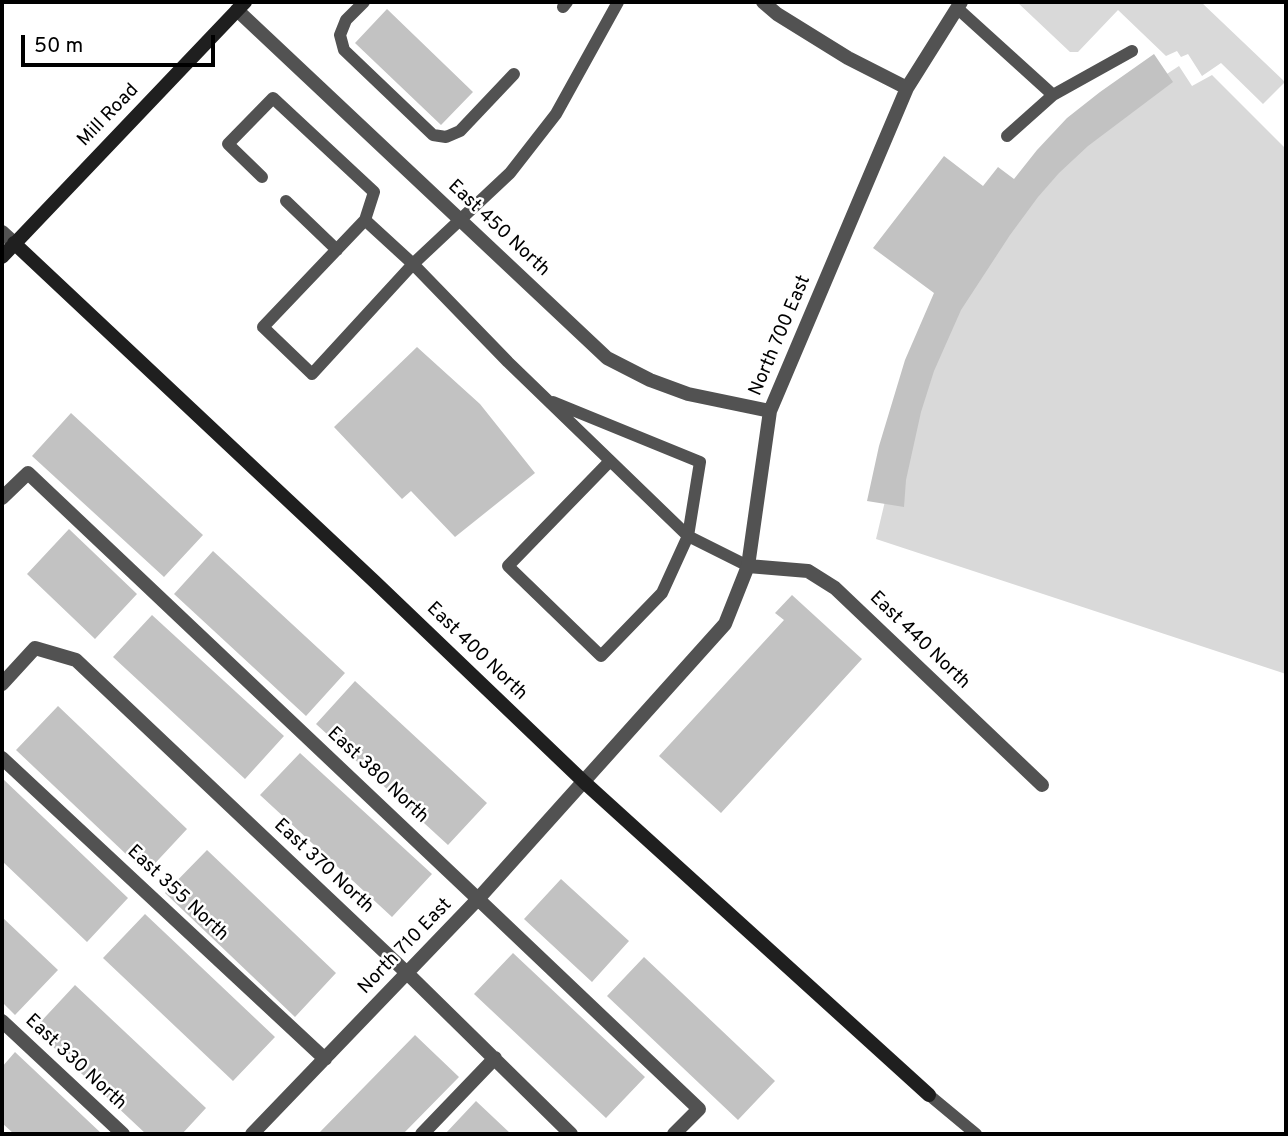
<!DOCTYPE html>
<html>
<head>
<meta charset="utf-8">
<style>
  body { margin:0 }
  #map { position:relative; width:1288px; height:1136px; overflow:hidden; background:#fff; font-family:Overpass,sans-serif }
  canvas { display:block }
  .frame { position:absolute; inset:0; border:4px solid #000; pointer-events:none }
  .scale { position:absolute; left:21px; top:35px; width:194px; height:32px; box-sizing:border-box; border:4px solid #000; border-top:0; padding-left:9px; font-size:21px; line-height:24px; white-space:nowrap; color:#000; -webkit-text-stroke:5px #fff; paint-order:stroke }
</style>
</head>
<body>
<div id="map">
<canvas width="1288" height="1136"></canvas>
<div class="frame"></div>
<div class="scale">50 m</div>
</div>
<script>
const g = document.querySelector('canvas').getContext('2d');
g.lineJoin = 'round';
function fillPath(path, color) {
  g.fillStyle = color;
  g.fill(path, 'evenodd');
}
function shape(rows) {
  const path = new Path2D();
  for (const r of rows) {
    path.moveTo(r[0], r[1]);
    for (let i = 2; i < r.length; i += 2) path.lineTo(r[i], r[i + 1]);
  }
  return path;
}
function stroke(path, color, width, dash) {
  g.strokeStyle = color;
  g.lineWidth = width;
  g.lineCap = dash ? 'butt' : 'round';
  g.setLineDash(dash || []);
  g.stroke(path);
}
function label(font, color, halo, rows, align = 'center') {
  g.font = font + ' Overpass,sans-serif';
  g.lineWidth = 5;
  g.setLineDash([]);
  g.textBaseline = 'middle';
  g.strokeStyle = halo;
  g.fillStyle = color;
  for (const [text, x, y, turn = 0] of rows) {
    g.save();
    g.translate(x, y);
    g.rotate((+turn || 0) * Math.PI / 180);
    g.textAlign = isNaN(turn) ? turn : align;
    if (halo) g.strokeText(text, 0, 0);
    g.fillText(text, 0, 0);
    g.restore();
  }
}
fillPath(shape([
  [1017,2,1201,2,1285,82,1263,104,1221,63,1202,76,1188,54,1181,57,1177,51,1166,56,1118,10,1078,52,1070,52],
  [1179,66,1192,86,1212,75,1286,149,1286,674,876,539,906,413,1010,213,1144,89]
]), '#d9d9d9');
fillPath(shape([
  [387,9,473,92,441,125,355,43],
  [1154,54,1173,82,1088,146,1059,173,1038,197,1010,235,961,310,934,371,921,412,906,480,904,507,867,501,879,446,905,360,934,293,873,248,944,156,983,186,998,167,1014,179,1037,150,1067,118,1100,92],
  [417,347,480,404,535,473,455,537,411,491,402,499,334,427],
  [71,413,203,535,164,577,32,456],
  [69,529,137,594,95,639,27,574],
  [213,551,345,673,306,716,174,594],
  [792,595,862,659,721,813,659,756,784,620,775,613],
  [152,615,284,736,245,779,113,657],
  [355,681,487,803,448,845,316,724],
  [58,706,187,829,146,873,16,750],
  [300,753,432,874,392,917,260,795],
  [2,778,128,898,87,942,2,861],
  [207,850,336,973,295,1017,165,893],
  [561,879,629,941,592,982,524,919],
  [145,914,275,1037,233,1081,103,958],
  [2,917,58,970,15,1015,2,1002],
  [513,953,645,1077,606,1118,474,994],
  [644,957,775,1081,738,1120,607,996],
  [75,985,206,1108,182,1134,146,1134,34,1029],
  [415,1035,459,1077,403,1134,318,1134],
  [15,1052,102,1134,14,1134,2,1123,2,1067],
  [476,1101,511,1134,445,1134]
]), '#c2c2c2');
stroke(shape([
  [364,2,346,20,340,35,344,50,433,135,446,137,460,131,514,74],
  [618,2,556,114,510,173,413,264,508,362,688,536,748,566],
  [563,7,567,2],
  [957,8,1053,95,1007,136],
  [1053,95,1132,51],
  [262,177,228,144,273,98,374,192,365,220,413,264,312,374,263,327,365,220],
  [286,201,337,250],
  [553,402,700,462,688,536,662,593,601,656,508,566,610,461],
  [929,1095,976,1134]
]), '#525252', 12);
stroke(shape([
  [763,2,777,14,848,58,907,88],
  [237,10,607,358,650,380,688,394,770,411],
  [2,232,14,243],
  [2,498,28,473,478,899,699,1109,674,1134],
  [748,566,808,571,835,588,1042,785],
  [2,684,35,648,76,660,407,973,571,1134],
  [2,758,325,1059],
  [2,1021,123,1134],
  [252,1134,478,899,725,624,748,566,770,411,907,88,961,2],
  [422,1134,495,1058]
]), '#525252', 14);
stroke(shape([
  [14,243,375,582,584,782,929,1095],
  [2,257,245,2]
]), '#1f1f1f', 14);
label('19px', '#000', '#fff', [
  ["Mill Road",109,116,-46],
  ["East 450 North",498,229,43],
  ["North 700 East",781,336,-67],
  ["East 440 North",919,641,44],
  ["East 400 North",476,652,44],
  ["East 380 North",377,776,43],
  ["East 370 North",323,867,43],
  ["East 355 North",177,894,43],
  ["North 710 East",406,947,-46],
  ["East 330 North",75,1063,43]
]);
</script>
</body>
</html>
